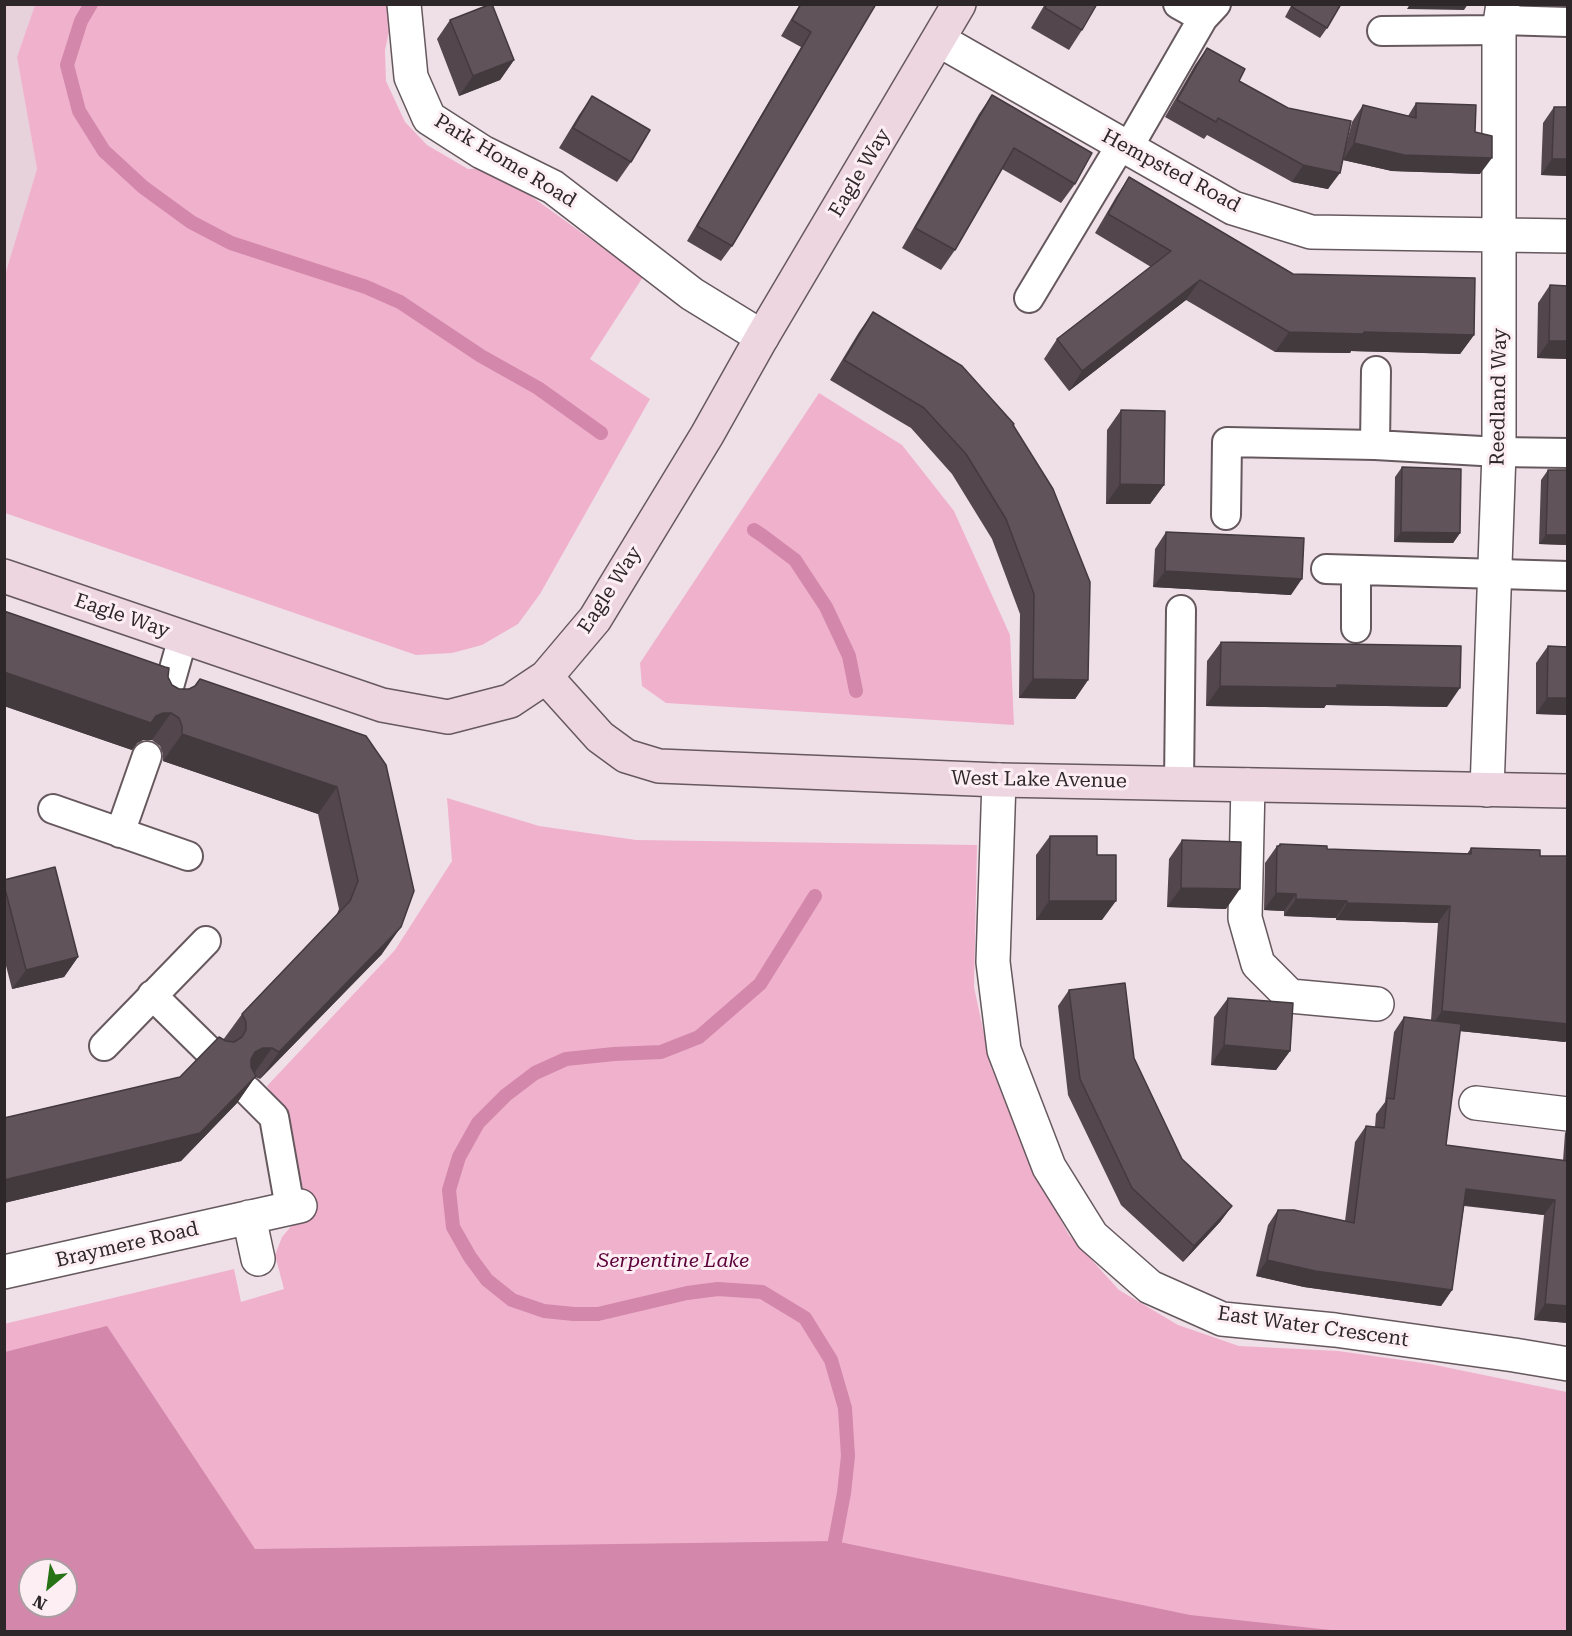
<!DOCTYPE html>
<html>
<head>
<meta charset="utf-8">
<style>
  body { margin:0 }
  #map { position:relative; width:1572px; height:1636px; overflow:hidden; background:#efe0e7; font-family:"Roboto Serif",serif }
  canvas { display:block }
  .frame { position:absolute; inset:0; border:6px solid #2d272a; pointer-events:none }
  .north { position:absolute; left:18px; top:1558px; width:60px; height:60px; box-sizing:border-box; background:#fdeef4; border:2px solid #aa9ea3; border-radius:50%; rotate:209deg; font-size:16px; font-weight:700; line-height:24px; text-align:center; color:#2d272a }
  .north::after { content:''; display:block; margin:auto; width:21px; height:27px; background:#287216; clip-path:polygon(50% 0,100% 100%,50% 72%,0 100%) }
</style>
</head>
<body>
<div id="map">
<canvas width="1572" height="1636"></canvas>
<div class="frame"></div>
<div class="north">N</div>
</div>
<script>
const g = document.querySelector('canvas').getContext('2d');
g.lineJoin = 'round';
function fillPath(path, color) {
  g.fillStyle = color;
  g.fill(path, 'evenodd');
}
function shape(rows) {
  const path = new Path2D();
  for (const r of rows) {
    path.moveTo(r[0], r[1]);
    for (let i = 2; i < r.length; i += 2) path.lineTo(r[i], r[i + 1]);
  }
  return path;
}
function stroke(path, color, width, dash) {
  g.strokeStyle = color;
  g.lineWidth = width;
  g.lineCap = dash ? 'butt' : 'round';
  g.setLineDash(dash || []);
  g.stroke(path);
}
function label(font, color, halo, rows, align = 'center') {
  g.font = font + ' "Roboto Serif",serif';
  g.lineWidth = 6;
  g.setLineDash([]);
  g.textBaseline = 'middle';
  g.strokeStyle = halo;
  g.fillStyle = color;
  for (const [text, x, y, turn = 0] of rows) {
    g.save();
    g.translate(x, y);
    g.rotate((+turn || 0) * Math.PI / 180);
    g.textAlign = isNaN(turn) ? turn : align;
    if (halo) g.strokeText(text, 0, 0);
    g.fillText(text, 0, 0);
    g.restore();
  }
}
fillPath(shape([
  [5,5,35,5,17,57,37,169,5,275]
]), '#e7d1da');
fillPath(shape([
  [35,5,390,5,390,27,385,50,386,81,405,122,427,145,468,169,492,168,643,277,590,359,650,399,540,594,518,624,482,645,452,653,416,655,5,513,5,275,37,169,17,57],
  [819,393,902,445,954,511,1010,635,1014,725,666,703,642,686,640,663],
  [447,798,539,826,636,840,977,845,974,987,991,1067,1033,1170,1069,1235,1119,1290,1178,1325,1239,1346,1338,1351,1430,1364,1567,1392,1567,1631,5,1631,4,1324,234,1269,241,1302,284,1289,275,1255,282,1237,293,1224,309,1213,283,1111,267,1086,395,950,452,861],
  [30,1570,66,1570,66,1606,30,1606]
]), '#f0b1cd');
fillPath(shape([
  [107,1326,255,1549,835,1541,1190,1615,1340,1631,5,1631,5,1352],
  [30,1570,66,1570,66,1606,30,1606]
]), '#d387ab');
stroke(shape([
  [91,4,81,21,67,65,79,111,104,151,143,187,191,222,231,243,366,287,400,302,481,356,538,388,601,433],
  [754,530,763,536,795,560,826,607,849,656,856,691],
  [815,896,760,984,699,1037,661,1052,614,1054,566,1059,535,1073,506,1095,478,1123,459,1157,449,1190,453,1227,470,1257,487,1280,512,1300,544,1311,574,1314,598,1314,687,1293,718,1289,762,1292,805,1318,831,1360,845,1408,848,1456,844,1493,835,1541]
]), '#d387ab', 14);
const lane = shape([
  [1178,4,1203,18],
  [1501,20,1568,22],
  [1382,31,1499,30],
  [1128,148,1203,18,1216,4],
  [1029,298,1121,145],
  [1375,445,1376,371],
  [1226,515,1227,442,1375,445,1499,452,1568,453],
  [1326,569,1568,576],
  [1356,628,1356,570],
  [165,701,183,637],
  [1179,783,1181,610],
  [53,809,188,856],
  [120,833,147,756],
  [152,995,211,1053],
  [104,1046,206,941],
  [248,1091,274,1117,290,1208]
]);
const street = shape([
  [404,4,411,77,429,118,482,152,553,187,692,294,762,337],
  [939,40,1233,208,1311,232,1568,236],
  [999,780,993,962,1004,1050,1049,1167,1092,1236,1150,1287,1222,1319,1335,1330,1514,1355,1568,1364],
  [1248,785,1245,918,1258,964,1290,996,1377,1004],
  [1487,790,1499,452,1499,30,1503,4],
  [1476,1103,1568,1114],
  [249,1217,258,1259],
  [4,1272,300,1206]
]);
const secondary = shape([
  [4,576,382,705,448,717,510,701,546,677,595,619,707,435,762,337,959,4],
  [546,677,600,737,626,756,659,766,999,780,1568,791]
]);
stroke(lane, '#66595e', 32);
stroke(street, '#66595e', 36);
stroke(secondary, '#66595e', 36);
stroke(lane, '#fff', 28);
stroke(street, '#fff', 33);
stroke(secondary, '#eed6e1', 33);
fillPath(shape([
  [800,4,876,4,732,246,721,261,687,241,801,47,781,36],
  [1045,4,1097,4,1082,30,1069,50,1031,28],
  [1292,4,1341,4,1327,28,1320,38,1285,17],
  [450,20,514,60,500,80,459,96,437,39],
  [1207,48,1239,81,1343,157,1352,122,1363,105,1408,116,1416,103,1475,132,1480,174,1392,171,1343,160,1328,189,1292,182,1207,135,1204,139,1165,117,1195,65],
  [992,95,1075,184,1061,203,1002,169,955,250,941,270,902,248,979,114],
  [592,96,631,162,617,182,559,148,579,115],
  [1554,107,1568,176,1541,175,1543,123],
  [1129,177,1293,274,1474,335,1460,354,1351,351,1350,353,1275,352,1186,300,1069,391,1044,359,1057,339,1151,267,1095,233,1116,197],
  [1550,285,1568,286,1568,359,1537,358,1538,303],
  [873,312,1014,425,1088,680,1075,699,1019,698,1020,614,992,539,952,474,911,428,830,380,859,332],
  [1121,410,1164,485,1150,504,1106,504,1107,430],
  [1402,467,1460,533,1453,543,1394,542,1395,477],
  [1548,470,1568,470,1568,545,1539,544,1541,480],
  [1166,532,1291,595,1153,587,1155,549],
  [4,611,168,677,172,685,179,689,366,736,382,954,260,1079,255,1077,237,1103,181,1161,4,1203,4,1118,180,1077,223,1040,242,1014,336,916,339,909,318,814,163,761,163,754,160,746,152,740,143,740,137,743,132,750,4,706],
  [1221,642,1447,707,1326,705,1324,708,1206,706,1207,661],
  [1548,646,1568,647,1568,715,1536,714,1536,663],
  [1050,836,1097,855,1102,920,1036,920,1036,855],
  [1182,840,1226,909,1167,907,1169,859],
  [1280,844,1327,849,1467,854,1471,848,1540,856,1568,857,1568,1039,1565,1042,1460,1031,1446,1145,1563,1161,1565,1133,1568,1129,1568,1323,1534,1320,1544,1215,1464,1206,1452,1290,1441,1306,1304,1287,1256,1276,1268,1225,1278,1210,1345,1221,1355,1142,1366,1126,1375,1127,1376,1114,1385,1102,1394,1032,1404,1017,1431,1020,1438,923,1336,920,1336,918,1284,916,1284,911,1264,910,1265,863,1277,846,1278,846],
  [4,880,78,957,64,977,12,989,4,958],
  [1069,990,1134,1058,1182,1159,1232,1206,1220,1222,1183,1262,1121,1205,1068,1095,1058,1006],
  [1228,998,1290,1051,1276,1070,1211,1065,1214,1017]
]), '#53474d');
fillPath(shape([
  [1410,4,1468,4,1464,10,1407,9],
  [514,60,500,80,459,96,473,76],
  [1354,143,1492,158,1480,174,1392,171,1343,160],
  [1552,159,1568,159,1568,176,1541,175],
  [1303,165,1340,173,1328,189,1292,182],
  [1200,280,1186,300,1069,391,1082,371],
  [1289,332,1364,332,1474,335,1460,354,1351,351,1350,353,1275,352],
  [1549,341,1568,341,1568,359,1537,358],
  [1120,484,1164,485,1150,504,1106,504],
  [1401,532,1460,533,1453,543,1394,542],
  [1546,535,1568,535,1568,545,1539,544],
  [1165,571,1302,579,1291,595,1153,587],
  [4,672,156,716,163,713,171,713,152,740,143,740,137,743,132,750,4,706],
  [1033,679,1088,680,1075,699,1019,698],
  [1337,685,1460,688,1447,707,1326,705,1324,708,1206,706,1220,686],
  [1547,698,1568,698,1568,715,1536,714],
  [182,734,337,787,318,814,163,761],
  [1181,888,1240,889,1226,909,1167,907],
  [1276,893,1296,894,1284,911,1264,910],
  [1296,899,1347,901,1336,918,1284,916],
  [1049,901,1116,901,1102,920,1036,920],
  [1347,903,1450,906,1438,923,1336,920],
  [401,927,382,954,260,1079,279,1052],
  [78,957,64,977,12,989,26,970],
  [1442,1011,1568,1024,1568,1039,1565,1042,1430,1028],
  [1224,1045,1290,1051,1276,1070,1211,1065],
  [263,1048,272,1048,253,1075,236,1080,255,1052],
  [256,1076,237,1103,181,1161,4,1203,4,1180],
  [1466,1189,1555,1200,1544,1215,1455,1204],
  [1232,1206,1220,1222,1183,1262,1194,1246],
  [1267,1260,1452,1290,1441,1306,1304,1287,1256,1276],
  [1545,1304,1568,1306,1568,1323,1534,1320]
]), '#433a3e');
const building = shape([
  [491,4,492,4,514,60,473,76,450,20,491,4],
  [801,4,876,4,732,246,697,226,811,32,792,20,801,4],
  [1047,4,1097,4,1082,30,1045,8,1047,4],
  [1293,4,1341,4,1327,28,1292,7,1293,4],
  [1207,48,1245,69,1239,81,1288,108,1351,121,1340,173,1303,165,1218,118,1216,122,1177,100,1207,48],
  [992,95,1092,153,1075,184,1014,148,955,250,915,228,992,95],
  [592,96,650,130,631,162,573,128,592,96],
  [1416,103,1476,105,1475,132,1492,136,1492,158,1404,155,1354,143,1363,105,1416,118,1416,103],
  [1554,107,1568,107,1568,159,1552,159,1554,107],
  [1129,177,1293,274,1475,278,1474,335,1364,332,1363,334,1289,332,1200,280,1082,371,1057,339,1171,251,1108,214,1129,177],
  [1550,285,1568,286,1568,341,1549,341,1550,285],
  [873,312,962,366,1014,424,1013,425,1053,489,1090,582,1088,680,1033,679,1034,594,1006,519,966,454,924,408,844,360,873,312],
  [1121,410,1165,411,1164,485,1120,484,1121,410],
  [1402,467,1461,469,1460,533,1401,532,1402,467],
  [1548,470,1568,470,1568,535,1546,535,1548,470],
  [1166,532,1304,538,1302,579,1165,571,1166,532],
  [4,611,165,667,169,668,168,677,172,685,179,689,189,689,195,686,200,679,366,736,386,765,414,891,401,927,279,1052,272,1048,263,1048,255,1052,251,1059,251,1067,256,1076,200,1133,4,1180,4,1118,180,1077,219,1037,226,1041,234,1042,242,1037,246,1030,246,1022,242,1014,350,901,358,881,337,787,182,734,182,726,179,718,171,713,163,713,156,716,151,723,4,672,4,611],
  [1221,642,1461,646,1460,688,1337,685,1337,688,1220,686,1221,642],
  [1548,646,1568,647,1568,698,1547,698,1548,646],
  [1050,836,1097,836,1097,855,1116,855,1116,901,1049,901,1050,836],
  [1182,840,1241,842,1240,889,1181,888,1182,840],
  [1280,844,1327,846,1327,849,1471,854,1471,848,1540,850,1540,856,1568,856,1568,1024,1442,1011,1450,906,1347,903,1347,901,1296,899,1296,894,1276,893,1277,846,1280,846,1280,844],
  [55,867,78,957,26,970,4,885,4,880,55,867],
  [1125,983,1134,1058,1182,1159,1232,1206,1194,1246,1132,1188,1080,1079,1069,990,1125,983],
  [1228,998,1293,1003,1290,1051,1224,1045,1228,998],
  [1404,1017,1461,1024,1446,1145,1568,1161,1568,1306,1545,1304,1555,1200,1466,1189,1452,1290,1315,1271,1267,1260,1278,1210,1294,1210,1354,1223,1366,1126,1384,1128,1387,1098,1394,1099,1404,1017]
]);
fillPath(building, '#605359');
stroke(building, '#433a3e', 1.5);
label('20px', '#2d272a', '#fdeef4', [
  ["Park Home Road",505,161,31],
  ["Hempsted Road",1171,171,28],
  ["Eagle Way",860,173,-59],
  ["Reedland Way",1499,397,-89],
  ["Eagle Way",610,590,-57],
  ["Eagle Way",122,616,19],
  ["West Lake Avenue",1039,780,1],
  ["Braymere Road",127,1245,-13],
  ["East Water Crescent",1313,1327,8]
]);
label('italic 20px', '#5c0039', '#fdeef4', [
  ["Serpentine Lake",673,1261]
]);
</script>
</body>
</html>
